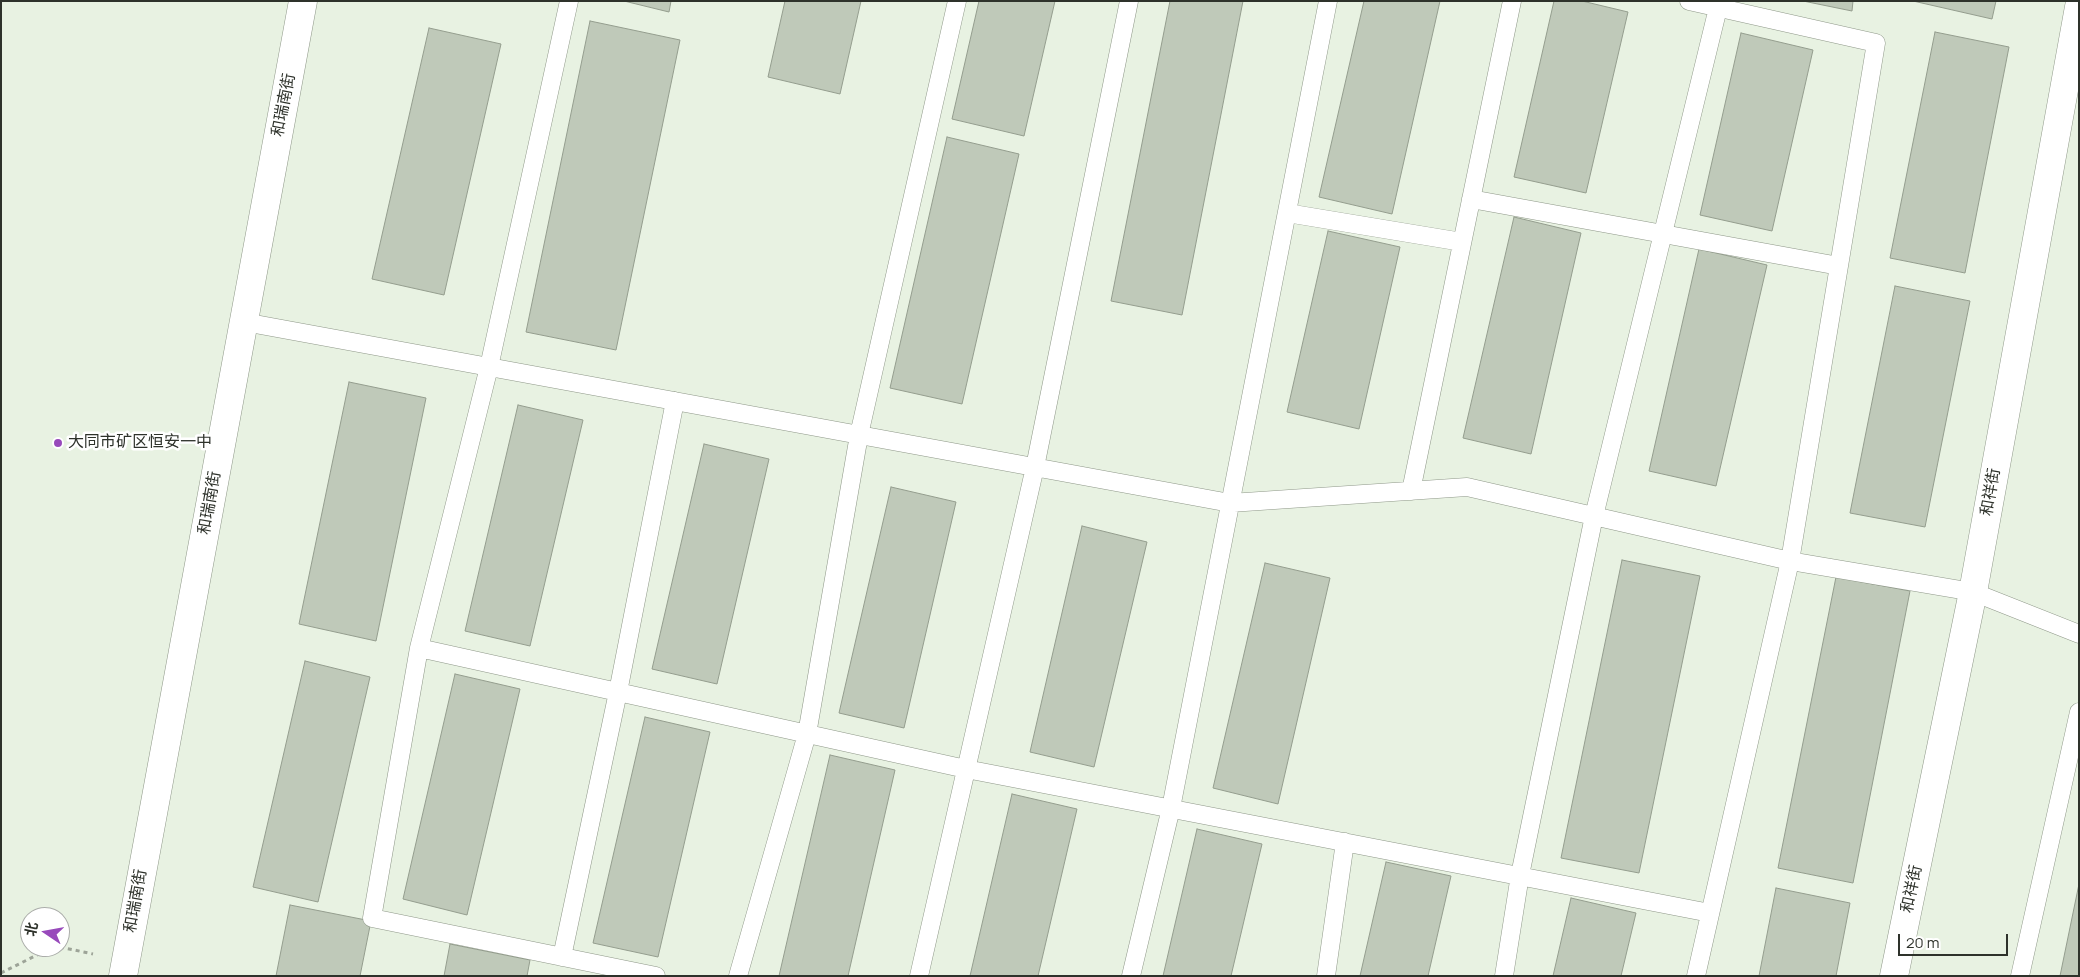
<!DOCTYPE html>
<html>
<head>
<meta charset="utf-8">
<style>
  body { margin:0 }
  #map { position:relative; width:2080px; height:977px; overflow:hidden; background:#e8f2e2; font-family:Manrope,"Noto Sans SC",sans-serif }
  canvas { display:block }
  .frame { position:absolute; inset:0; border:2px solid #2e322b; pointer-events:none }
  .north { position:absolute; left:20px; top:907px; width:50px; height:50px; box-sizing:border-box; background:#fff; border:1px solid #abadaa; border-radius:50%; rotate:282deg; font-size:14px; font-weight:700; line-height:20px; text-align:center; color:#2e322b }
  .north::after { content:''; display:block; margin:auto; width:18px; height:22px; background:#984abb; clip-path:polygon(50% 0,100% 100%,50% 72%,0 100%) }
  .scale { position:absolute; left:1898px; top:934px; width:110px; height:22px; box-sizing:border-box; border:2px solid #2e322b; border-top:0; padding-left:6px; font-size:15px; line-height:18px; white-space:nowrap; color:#2e322b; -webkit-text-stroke:4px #fff; paint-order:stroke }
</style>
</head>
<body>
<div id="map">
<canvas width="2080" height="977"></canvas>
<div class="frame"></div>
<div class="north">北</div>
<div class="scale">20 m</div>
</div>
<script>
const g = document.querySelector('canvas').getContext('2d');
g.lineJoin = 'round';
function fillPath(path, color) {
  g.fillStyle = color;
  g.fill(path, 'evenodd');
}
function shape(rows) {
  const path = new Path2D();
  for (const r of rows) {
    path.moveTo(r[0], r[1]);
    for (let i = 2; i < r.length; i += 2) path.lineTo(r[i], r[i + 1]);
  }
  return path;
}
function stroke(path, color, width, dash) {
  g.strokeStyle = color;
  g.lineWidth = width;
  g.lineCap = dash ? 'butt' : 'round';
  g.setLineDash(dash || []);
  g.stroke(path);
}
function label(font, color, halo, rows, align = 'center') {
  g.font = font + ' Manrope,"Noto Sans SC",sans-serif';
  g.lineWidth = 5;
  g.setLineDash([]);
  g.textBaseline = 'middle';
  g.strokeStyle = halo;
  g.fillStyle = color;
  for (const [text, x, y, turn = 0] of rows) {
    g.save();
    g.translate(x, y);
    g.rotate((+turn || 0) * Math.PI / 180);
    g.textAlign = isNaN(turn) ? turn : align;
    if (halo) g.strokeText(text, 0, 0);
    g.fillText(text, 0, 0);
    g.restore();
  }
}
const building = shape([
  [624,1,671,1,669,12,624,1],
  [785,1,861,1,840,94,768,77,785,1],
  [979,1,1055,1,1024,136,952,119,979,1],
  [1170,1,1243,1,1182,315,1111,301,1170,1],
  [1364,1,1440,1,1392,214,1319,197,1364,1],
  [1554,1,1582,1,1628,12,1586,193,1514,177,1554,1],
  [1803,1,1853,1,1852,11,1803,1],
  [1913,1,1996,1,1992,19,1913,1],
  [590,21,680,40,616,350,526,332,590,21],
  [429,28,501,44,444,295,372,279,429,28],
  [1935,32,2009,47,1965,273,1890,258,1935,32],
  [1741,33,1813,50,1772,231,1700,215,1741,33],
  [947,137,1019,154,962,404,890,388,947,137],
  [1514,217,1581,233,1531,454,1463,438,1514,217],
  [1328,231,1400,247,1359,429,1287,412,1328,231],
  [1699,249,1767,265,1716,486,1649,471,1699,249],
  [1895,286,1970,301,1925,527,1850,513,1895,286],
  [349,382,426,398,376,641,299,624,349,382],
  [518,405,583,420,530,646,465,631,518,405],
  [704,444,769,459,717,684,652,669,704,444],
  [891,487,956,502,904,728,839,713,891,487],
  [1082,526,1147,542,1094,767,1030,752,1082,526],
  [1622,560,1700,576,1639,873,1561,858,1622,560],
  [1265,563,1330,578,1278,804,1213,788,1265,563],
  [1836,577,1910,591,1853,883,1778,868,1836,577],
  [305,661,370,677,318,902,253,887,305,661],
  [455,674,520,689,467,915,403,899,455,674],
  [645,717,710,732,658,957,593,943,645,717],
  [830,755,895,770,848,976,779,976,830,755],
  [1012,794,1077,809,1038,976,970,976,1012,794],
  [1197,829,1262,844,1231,976,1163,976,1197,829],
  [1386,862,1451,876,1428,976,1360,976,1386,862],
  [2079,884,2079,976,2060,976,2079,884],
  [1776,888,1850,903,1836,976,1759,976,1776,888],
  [1571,898,1636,913,1621,976,1553,976,1571,898],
  [290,905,371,921,360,976,276,976,290,905],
  [450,944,530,960,527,976,444,976,450,944]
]);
fillPath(building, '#bfc9b9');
stroke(building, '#949d8e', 1);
const lane = shape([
  [569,1,489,367,419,648,372,918,656,976],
  [1689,1,1876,43,1790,561,1696,976],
  [1471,199,1839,266],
  [1287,213,1462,242],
  [244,322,1230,503,1467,487,1790,561,1973,592,2079,634],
  [1411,491,1512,1],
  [419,648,966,769,1710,913],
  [562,957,618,692,675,401],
  [738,976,807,734,859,435,957,1],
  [919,976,1035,467,1129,1],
  [1131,976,1171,808,1328,1],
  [1326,976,1345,842],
  [1504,976,1520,875,1594,516,1718,8],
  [2020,976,2079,712]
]);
const street = shape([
  [123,976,303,1],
  [1894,976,1973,592,2079,7]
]);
stroke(lane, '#8f9889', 19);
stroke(street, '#8f9889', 29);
stroke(shape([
  [60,947,93,954],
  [1,973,53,947]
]), '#9da498', 3, [4, 4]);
stroke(lane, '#fff', 18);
stroke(street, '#fff', 28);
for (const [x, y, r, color] of [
  [58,443,5,"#984abb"]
]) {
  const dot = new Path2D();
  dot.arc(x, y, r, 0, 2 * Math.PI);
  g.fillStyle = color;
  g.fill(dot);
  stroke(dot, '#fff', 2);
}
label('16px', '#2e322b', '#fff', [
  ["和瑞南街",284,105,-79],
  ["和祥街",1991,492,-80],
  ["和瑞南街",210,503,-80],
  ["和祥街",1912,889,-78],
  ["和瑞南街",136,901,-80]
]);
label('16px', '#2e322b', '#fff', [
  ["大同市矿区恒安一中",68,443]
], 'left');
</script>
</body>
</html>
